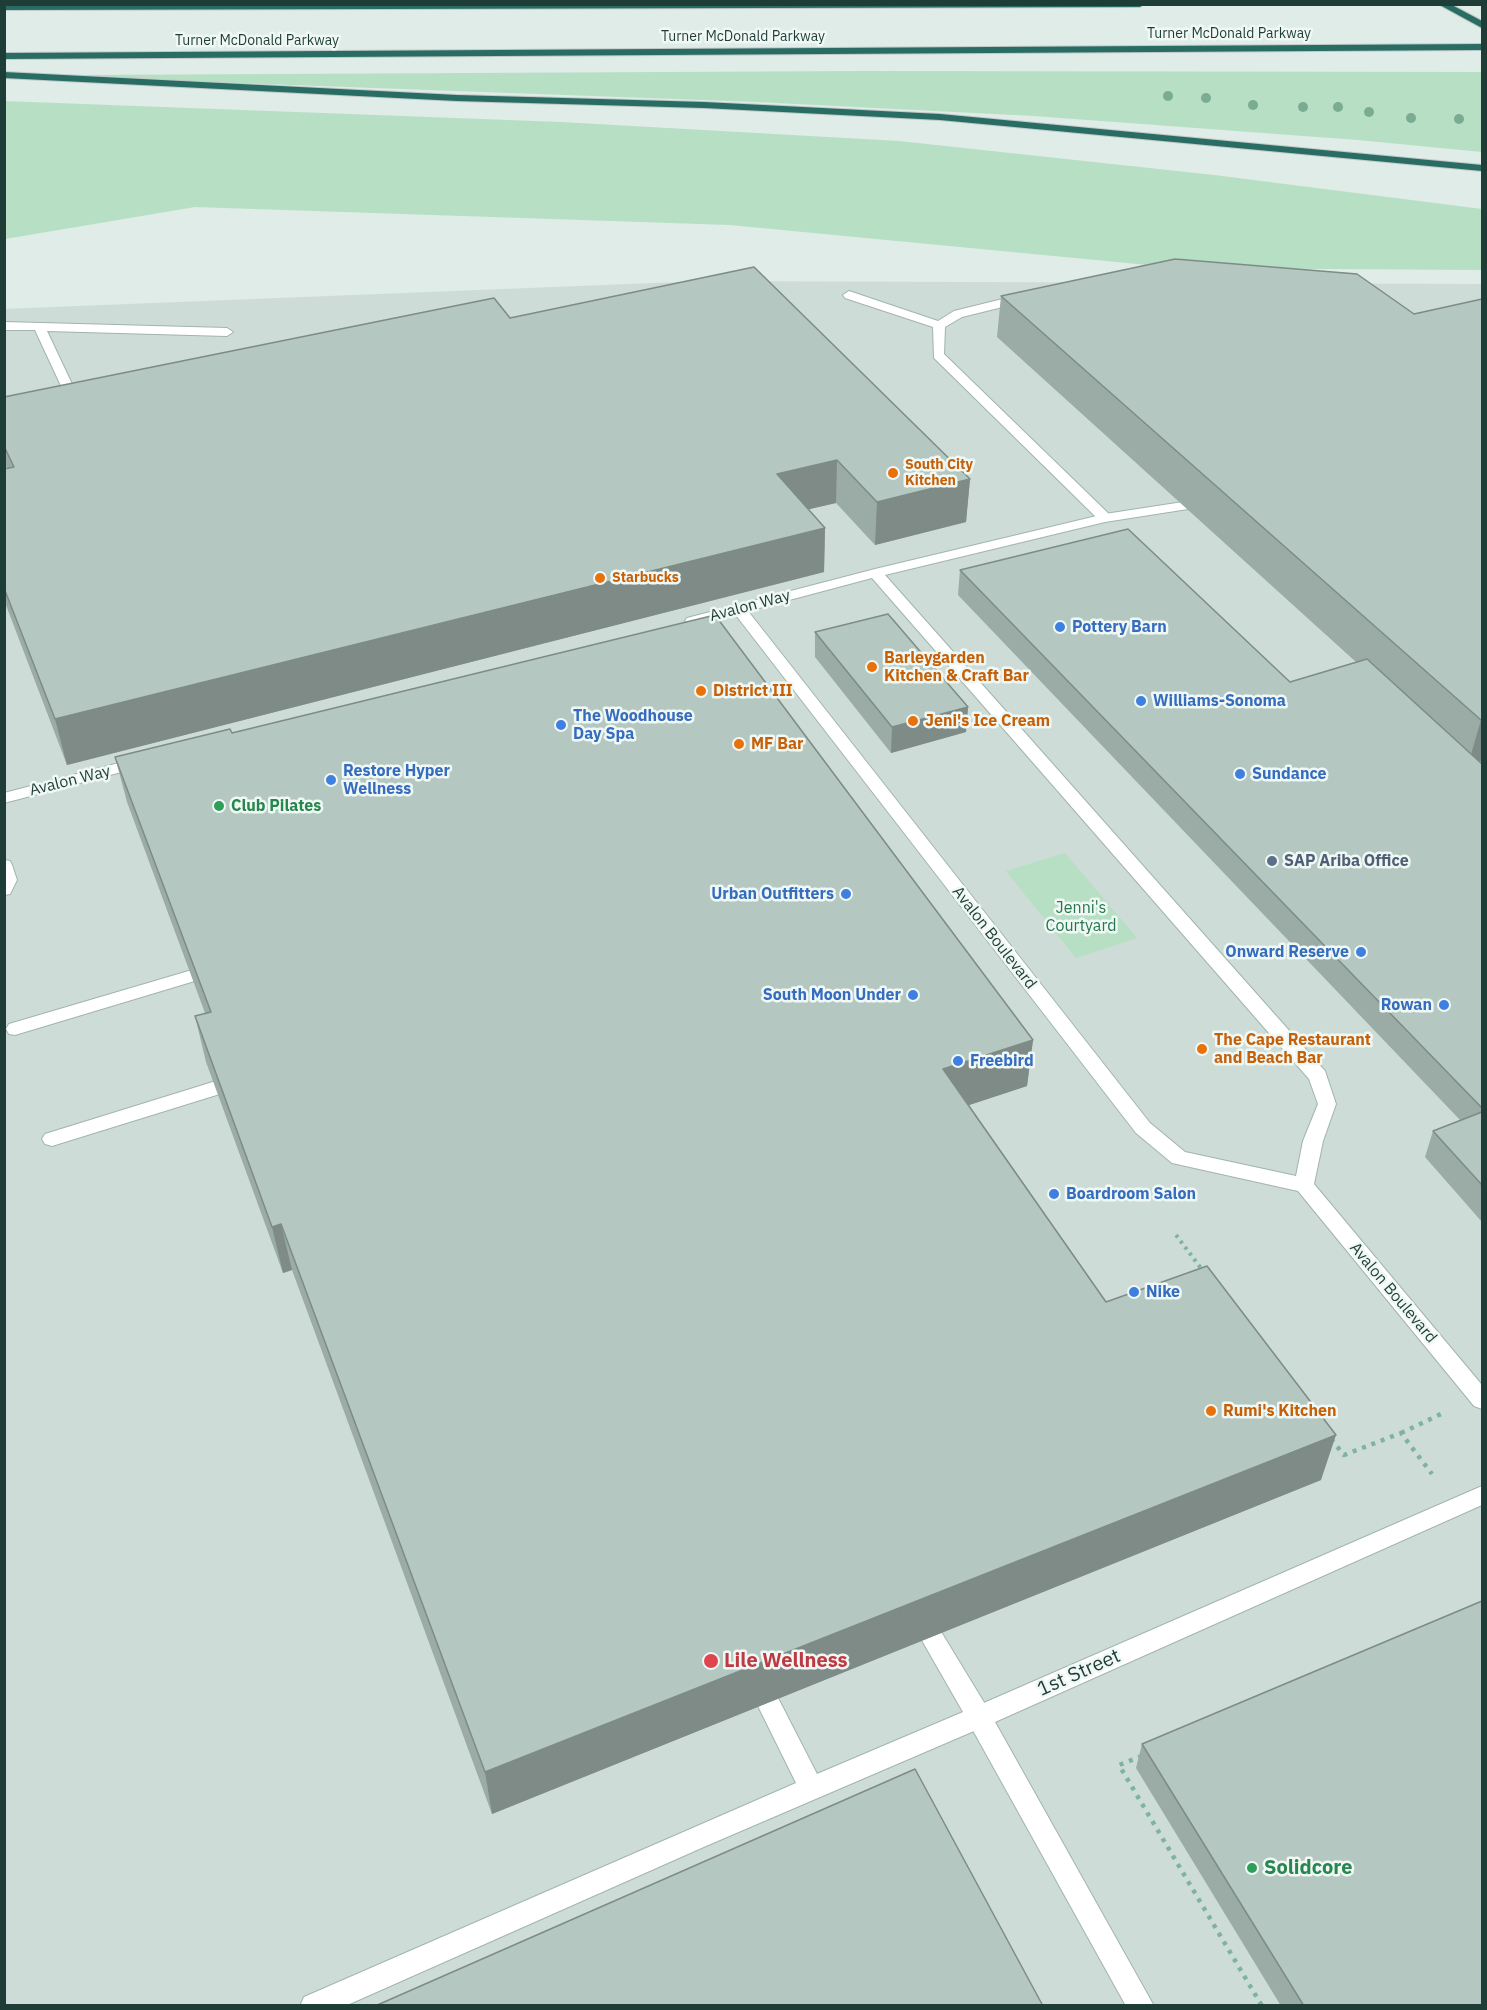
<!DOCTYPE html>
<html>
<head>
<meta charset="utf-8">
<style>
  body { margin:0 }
  #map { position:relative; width:1487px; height:2010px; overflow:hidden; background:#dfece7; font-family:"IBM Plex Sans",sans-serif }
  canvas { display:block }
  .frame { position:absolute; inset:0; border:6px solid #1f3d37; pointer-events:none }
</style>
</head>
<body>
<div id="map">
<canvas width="1487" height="2010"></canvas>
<div class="frame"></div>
</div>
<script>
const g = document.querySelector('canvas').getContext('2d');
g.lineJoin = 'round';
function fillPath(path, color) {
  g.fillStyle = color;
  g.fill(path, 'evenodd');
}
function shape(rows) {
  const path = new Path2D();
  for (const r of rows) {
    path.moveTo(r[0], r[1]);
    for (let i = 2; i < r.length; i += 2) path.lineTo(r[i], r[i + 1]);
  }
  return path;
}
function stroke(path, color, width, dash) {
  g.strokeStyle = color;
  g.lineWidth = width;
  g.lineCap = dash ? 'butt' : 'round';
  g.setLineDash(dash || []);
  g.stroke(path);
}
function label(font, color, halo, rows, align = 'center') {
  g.font = font + ' "IBM Plex Sans",sans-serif';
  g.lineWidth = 5;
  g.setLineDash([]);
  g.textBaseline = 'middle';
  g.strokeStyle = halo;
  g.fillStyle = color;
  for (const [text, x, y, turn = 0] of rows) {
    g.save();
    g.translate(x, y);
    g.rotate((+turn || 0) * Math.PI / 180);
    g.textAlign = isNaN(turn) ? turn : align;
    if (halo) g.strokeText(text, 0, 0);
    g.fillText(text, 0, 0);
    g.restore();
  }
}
fillPath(shape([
  [704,281,1482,284,1482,2005,5,2005,4,309]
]), '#cddcd6');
fillPath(shape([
  [863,71,1482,72,1482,152,1358,140,1034,116,757,102,74,77,81,75],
  [4,101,561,122,899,141,1214,175,1482,209,1482,270,1179,268,730,225,195,207,5,239],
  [1065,853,1137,938,1076,958,1006,871]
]), '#b6dfc4');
const lane = shape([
  [849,291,938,321,954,311,1023,294,1027,295,1027,301,962,317,945,327,944,354,1110,515,1112,518,1110,521,1100,521,934,358,933,327,845,298,843,295,849,291],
  [4,322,227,328,233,332,227,336,47,331,81,403,75,407,69,403,35,330,4,330,4,322],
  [4,860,10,861,12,865,17,880,10,894,4,895,4,860],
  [192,970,198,972,201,976,198,980,15,1035,9,1034,6,1029,9,1024,192,970],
  [216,1081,223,1083,225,1088,223,1093,52,1146,45,1144,42,1139,45,1134,216,1081],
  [932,1626,940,1630,988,1709,991,1717,988,1725,706,1846,345,2006,300,2006,304,1997,796,1783,756,1702,760,1694,768,1691,776,1694,817,1774,963,1712,920,1637,924,1630,932,1626]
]);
const street = shape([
  [1183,502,1188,503,1190,506,1188,509,1105,522,885,575,1325,1071,1336,1104,1323,1141,1314,1184,1482,1385,1482,1409,1474,1406,1298,1191,1172,1163,1136,1133,735,614,692,625,685,621,687,618,875,569,1105,514,1183,502],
  [872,578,1309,1079,1318,1104,1303,1141,1296,1176,1185,1152,1150,1123,748,611,872,578],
  [142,757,148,759,150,762,148,765,4,803,4,793,142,757],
  [1482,1486,1482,1505,995,1722,1154,2006,1126,2006,970,1725,967,1717,970,1709,1482,1486]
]);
const highway = shape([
  [4,4,1144,4,1140,7,4,10,4,4],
  [1438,4,1450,4,1482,21,1482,28,1438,4],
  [1482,44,1482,50,4,59,4,53,1482,44],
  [4,72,457,95,704,102,940,114,1482,165,1482,171,940,120,704,108,457,101,4,78,4,72]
]);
stroke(lane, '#a2b4af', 2);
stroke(street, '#a2b4af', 2);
stroke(highway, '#c0c9c7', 2);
stroke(shape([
  [1176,1235,1203,1271]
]), '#7db2a5', 4, [3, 4.5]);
stroke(shape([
  [1401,1433,1441,1414],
  [1331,1439,1344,1455,1401,1433,1432,1474],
  [1142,1756,1119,1765,1262,2006]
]), '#7db2a5', 4.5, [4, 6]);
fillPath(lane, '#fff');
fillPath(street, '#fff');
fillPath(highway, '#286c63');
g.fillStyle = '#79ac91';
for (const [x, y] of [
  [1168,96],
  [1206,98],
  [1253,105],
  [1303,107],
  [1338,107],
  [1369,112],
  [1411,118],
  [1459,119]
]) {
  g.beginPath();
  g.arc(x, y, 5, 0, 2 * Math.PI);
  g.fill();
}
fillPath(shape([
  [1001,296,1414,314,1482,299,1482,761,1480,761,1482,764,1482,1222,1425,1157,1433,1131,1461,1121,958,595,960,570,1290,682,1356,662,997,337],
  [510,318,970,479,966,522,875,545,836,503,808,509,825,528,824,572,67,765,4,600,4,469,7,468,4,462,4,397],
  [815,632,968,707,966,732,891,753,815,657],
  [232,733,1033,1040,1027,1086,969,1105,1106,1302,1321,1480,492,1814,292,1270,283,1273,206,1062,195,1016,205,1013,127,802,115,757],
  [1142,1744,1482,2006,1281,2006,1136,1768]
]), '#9baba5');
fillPath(shape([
  [837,460,836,503,776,517,777,474],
  [970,479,966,522,875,545,877,502],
  [825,528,824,572,67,765,55,719],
  [968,707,966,732,891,753,892,727],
  [1482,719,1482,761,1468,765,1481,720],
  [1033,1040,1027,1086,939,1115,943,1069],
  [281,1224,292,1270,283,1273,272,1227],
  [1336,1435,1321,1480,492,1814,485,1772]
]), '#7e8b86');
const building = shape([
  [1175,259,1357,274,1414,314,1482,299,1482,719,1481,720,1001,296,1175,259],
  [754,267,970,479,877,502,837,460,777,474,825,528,55,719,4,588,4,469,14,467,4,446,4,397,494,298,510,318,754,267],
  [1128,529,1290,682,1367,659,1482,764,1482,1108,960,570,1128,529],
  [888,614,968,707,892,727,815,632,888,614],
  [715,615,1033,1040,943,1069,1106,1302,1207,1266,1336,1435,485,1772,281,1224,272,1227,195,1016,211,1012,115,757,230,729,232,733,715,615],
  [1482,1112,1482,1185,1433,1131,1482,1112],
  [1482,1601,1482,2006,1304,2006,1142,1744,1482,1601],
  [915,1769,1043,2006,375,2006,915,1769]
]);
fillPath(building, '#b4c7c0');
stroke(building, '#7e8b86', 1.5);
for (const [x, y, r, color] of [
  [893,473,6,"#e8710a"],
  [600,578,6,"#e8710a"],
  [1060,627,6,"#3f7fe0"],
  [872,667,6,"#e8710a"],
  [701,691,6,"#e8710a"],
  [1141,701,6,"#3f7fe0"],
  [913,721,6,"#e8710a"],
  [561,725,6,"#3f7fe0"],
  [739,744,6,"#e8710a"],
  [1240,774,6,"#3f7fe0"],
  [331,780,6,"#3f7fe0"],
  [219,806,6,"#2e9e5b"],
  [1272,861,6,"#5c6f8a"],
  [846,894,6,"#3f7fe0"],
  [1361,952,6,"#3f7fe0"],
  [913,995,6,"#3f7fe0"],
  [1444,1005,6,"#3f7fe0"],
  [1202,1049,6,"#e8710a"],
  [958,1061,6,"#3f7fe0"],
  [1054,1194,6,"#3f7fe0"],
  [1134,1292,6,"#3f7fe0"],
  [1211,1411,6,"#e8710a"],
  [711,1661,8,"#e0444e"],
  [1252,1868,6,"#2e9e5b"]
]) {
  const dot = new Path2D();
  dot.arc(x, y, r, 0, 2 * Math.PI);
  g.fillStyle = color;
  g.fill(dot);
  stroke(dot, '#f0f8f5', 2);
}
label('14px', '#1f3d37', '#f0f8f5', [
  ["Turner McDonald Parkway",1229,34],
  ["Turner McDonald Parkway",743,37],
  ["Turner McDonald Parkway",257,41]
]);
label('bold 14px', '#c56008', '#f0f8f5', [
  ["South City",905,465],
  ["Kitchen",905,481],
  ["Starbucks",612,578]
], 'left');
label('16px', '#1f3d37', '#f0f8f5', [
  ["Avalon Way",750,606,-15],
  ["Avalon Way",70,781,-14],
  ["Avalon Boulevard",994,938,52],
  ["Avalon Boulevard",1393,1293,50]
]);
label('bold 16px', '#366cbe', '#f0f8f5', [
  ["Pottery Barn",1072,627],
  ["Williams-Sonoma",1153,701],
  ["The Woodhouse",573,716],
  ["Day Spa",573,734],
  ["Restore Hyper",343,771],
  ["Wellness",343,789],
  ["Sundance",1252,774],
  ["Urban Outfitters",834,894,"right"],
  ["Onward Reserve",1349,952,"right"],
  ["South Moon Under",901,995,"right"],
  ["Rowan",1432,1005,"right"],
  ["Freebird",970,1061],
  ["Boardroom Salon",1066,1194],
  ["Nike",1146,1292]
], 'left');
label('bold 16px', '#c56008', '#f0f8f5', [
  ["Barleygarden",884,658],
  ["Kitchen & Craft Bar",884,676],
  ["District III",713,691],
  ["Jeni's Ice Cream",925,721],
  ["MF Bar",751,744],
  ["The Cape Restaurant",1214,1040],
  ["and Beach Bar",1214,1058],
  ["Rumi's Kitchen",1223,1411]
], 'left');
label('bold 16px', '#27864d', '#f0f8f5', [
  ["Club Pilates",231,806]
], 'left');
label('bold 16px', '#4e5e75', '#f0f8f5', [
  ["SAP Ariba Office",1284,861]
], 'left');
label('16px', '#25784b', '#f0f8f5', [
  ["Jenni's",1081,908],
  ["Courtyard",1081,926]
]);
label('bold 20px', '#be3a42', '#f0f8f5', [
  ["Lile Wellness",724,1661]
], 'left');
label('20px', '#1f3d37', '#f0f8f5', [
  ["1st Street",1079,1673,-24]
]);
label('bold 20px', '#27864d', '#f0f8f5', [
  ["Solidcore",1264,1868]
], 'left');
</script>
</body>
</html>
